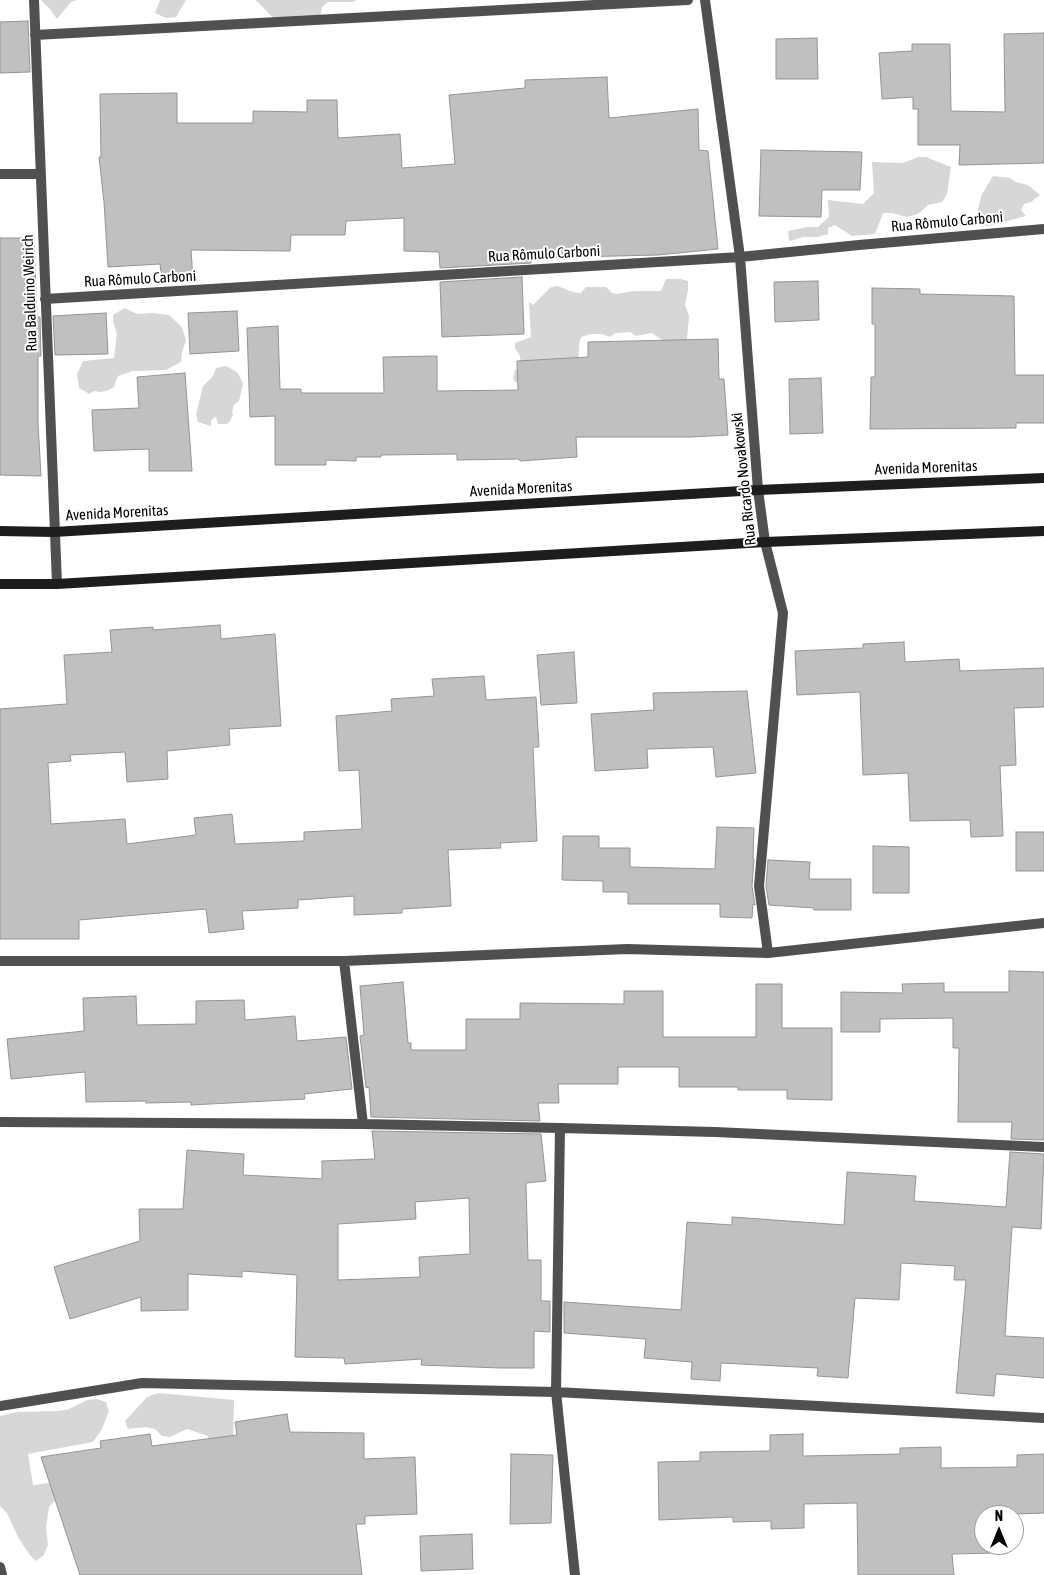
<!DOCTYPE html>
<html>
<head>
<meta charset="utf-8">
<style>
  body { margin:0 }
  #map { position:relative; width:1044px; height:1575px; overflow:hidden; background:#fff; font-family:"Asap Condensed",sans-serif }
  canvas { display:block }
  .north { position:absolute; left:974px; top:1505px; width:50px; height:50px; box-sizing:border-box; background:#fff; border:1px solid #999; border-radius:50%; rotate:0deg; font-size:14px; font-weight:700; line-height:20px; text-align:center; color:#000 }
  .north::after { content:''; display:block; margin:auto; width:18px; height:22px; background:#000; clip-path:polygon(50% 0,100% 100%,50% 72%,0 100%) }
</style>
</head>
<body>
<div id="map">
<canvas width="1044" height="1575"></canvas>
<div class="north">N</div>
</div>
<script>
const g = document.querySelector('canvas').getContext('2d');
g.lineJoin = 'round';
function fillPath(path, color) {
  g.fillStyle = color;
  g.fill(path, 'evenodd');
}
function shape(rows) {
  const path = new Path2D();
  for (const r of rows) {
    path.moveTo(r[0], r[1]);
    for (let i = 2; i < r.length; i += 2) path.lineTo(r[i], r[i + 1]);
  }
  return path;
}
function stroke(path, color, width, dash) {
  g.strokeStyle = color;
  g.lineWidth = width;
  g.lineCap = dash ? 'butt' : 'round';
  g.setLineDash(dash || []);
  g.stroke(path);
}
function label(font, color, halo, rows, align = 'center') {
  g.font = font + ' "Asap Condensed",sans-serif';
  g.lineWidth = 4;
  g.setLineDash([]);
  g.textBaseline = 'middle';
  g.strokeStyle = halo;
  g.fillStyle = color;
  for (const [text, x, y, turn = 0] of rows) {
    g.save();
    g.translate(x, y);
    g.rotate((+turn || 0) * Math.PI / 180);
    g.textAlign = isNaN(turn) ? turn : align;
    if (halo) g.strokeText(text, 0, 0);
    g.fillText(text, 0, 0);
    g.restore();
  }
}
fillPath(shape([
  [41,0,77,0,71,2,57,19,50,9],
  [160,0,186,0,176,17,166,18,155,13],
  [255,0,357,0,353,2,328,2,322,7,320,18,310,18,304,15,293,19,277,20,271,16,259,3],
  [918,157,926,157,951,167,947,194,942,202,928,205,918,214,907,217,892,213,883,213,875,234,852,236,835,225,828,228,828,234,818,237,803,237,789,241,788,231,807,227,818,227,829,217,828,200,863,204,874,193,872,162,903,163],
  [993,176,1010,178,1016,182,1028,185,1040,195,1031,202,1024,204,1021,210,1026,216,988,226,982,225,977,213,982,194],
  [666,279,681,279,688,281,688,290,685,305,689,316,687,339,688,347,663,341,652,333,636,336,630,332,615,333,610,337,602,334,591,334,581,337,579,345,578,370,527,384,515,382,513,378,515,370,519,369,521,364,520,356,515,348,515,343,531,337,529,302,533,305,551,287,558,286,570,291,578,293,581,293,586,287,606,287,612,293,616,294,634,291,661,291],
  [125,308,137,314,153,313,169,315,182,327,186,340,182,353,181,362,166,370,133,371,118,376,114,387,109,390,101,392,94,391,89,394,79,388,77,374,83,361,114,358,117,334,113,322,113,315],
  [226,366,238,373,243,384,239,401,234,405,232,411,233,415,230,421,227,424,218,424,216,417,211,420,211,426,198,422,196,414,203,386,213,376,216,368],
  [158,1393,234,1400,233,1449,218,1519,208,1436,187,1429,170,1437,162,1436,155,1429,146,1427,128,1429,125,1421,147,1397],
  [97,1399,106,1402,109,1411,102,1429,93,1442,28,1454,33,1485,83,1478,55,1500,49,1507,46,1527,48,1545,44,1555,36,1561,30,1555,19,1539,7,1513,0,1506,0,1416,17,1412,59,1411,69,1409,87,1400]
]), '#d7d7d7');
const building = shape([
  [28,21,30,72,0,73,0,22,28,21],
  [1044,33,1044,163,959,165,960,145,918,145,918,109,913,109,913,97,882,99,879,53,912,51,912,44,950,44,951,111,1005,112,1004,34,1044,33],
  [817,38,818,79,776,79,776,39,817,38],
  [607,77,609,118,698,109,699,150,708,151,718,249,658,255,531,258,531,263,440,268,439,252,404,251,404,218,346,221,345,235,291,235,290,251,191,250,193,279,162,281,160,264,108,267,104,202,99,157,101,157,100,94,177,93,177,123,253,123,253,111,307,112,307,100,337,100,338,138,400,134,402,168,455,164,449,95,525,88,525,80,607,77],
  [761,150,862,152,860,190,822,190,821,217,759,216,761,150],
  [0,238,34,238,37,317,40,317,41,356,38,356,38,423,41,476,0,475,0,238],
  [522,277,524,334,442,337,440,282,522,277],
  [818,281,819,320,775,322,774,282,818,281],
  [872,288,920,289,920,294,1014,296,1015,375,1044,375,1044,423,1016,423,1016,428,870,429,871,377,875,377,875,324,872,324,872,288],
  [237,311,239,351,190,354,188,313,237,311],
  [106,313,108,354,55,355,53,316,106,313],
  [278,326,280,389,301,389,301,393,384,393,383,357,437,356,437,391,518,390,517,361,588,357,588,342,718,339,719,379,724,379,728,435,691,437,576,437,577,457,520,461,519,459,457,460,457,454,381,455,381,457,356,457,356,461,326,460,326,465,275,465,275,416,250,417,247,328,278,326],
  [185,373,192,471,149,471,149,449,94,451,92,410,139,408,137,377,185,373],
  [821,378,823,433,790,434,789,379,821,378],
  [220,625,221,639,275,634,281,726,229,729,230,745,167,751,168,779,127,782,125,752,70,755,71,761,48,763,51,824,125,819,127,844,196,835,194,818,232,814,235,844,304,841,304,832,362,829,359,770,339,771,336,716,392,711,391,699,434,696,432,679,484,676,486,700,536,697,539,747,533,747,537,841,500,843,501,848,448,850,451,906,402,909,402,913,354,915,354,896,298,900,298,908,242,911,244,929,209,933,206,909,79,920,79,939,0,939,0,709,67,704,64,655,112,652,110,630,153,627,153,630,220,625],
  [904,642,905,662,959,659,960,671,1044,668,1044,707,1014,708,1016,765,1000,766,1003,836,971,837,970,820,910,821,908,773,863,775,860,692,797,695,795,651,863,648,863,644,904,642],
  [574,652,577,703,541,705,537,655,574,652],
  [747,691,756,773,716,777,713,747,647,749,648,768,595,771,591,714,654,710,653,693,747,691],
  [717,827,754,828,753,859,754,859,752,886,755,905,753,904,752,918,720,917,720,904,628,904,628,892,603,892,603,881,562,880,563,836,599,836,599,848,630,848,630,867,715,869,717,827],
  [1016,832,1044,832,1044,871,1016,871,1016,832],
  [873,846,909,847,909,893,873,893,873,846],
  [768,860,810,862,809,879,851,879,851,910,814,910,814,908,769,905,766,886,768,860],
  [1009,971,1044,972,1044,1140,1011,1139,1012,1122,958,1122,959,1048,953,1048,953,1018,880,1019,880,1032,841,1032,841,992,903,993,902,984,944,983,944,992,1009,992,1009,971],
  [403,982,408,1043,411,1043,411,1050,466,1050,466,1019,520,1019,520,1003,624,1004,624,991,663,991,663,1037,756,1037,756,984,782,984,782,1028,832,1028,832,1100,787,1099,787,1090,738,1090,738,1087,679,1087,679,1067,618,1067,618,1084,558,1084,559,1103,538,1103,540,1121,371,1117,369,1087,366,1088,360,1036,364,1035,360,986,403,982],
  [136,996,137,1025,196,1024,196,1001,244,1000,245,1020,295,1016,297,1041,346,1037,352,1089,304,1094,305,1099,191,1105,191,1102,146,1103,146,1101,86,1102,85,1072,11,1079,7,1039,84,1031,83,998,136,996],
  [372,1131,541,1134,546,1181,526,1183,528,1260,541,1260,541,1301,550,1301,550,1332,534,1331,534,1368,500,1368,421,1365,422,1359,345,1364,344,1358,295,1357,297,1275,242,1271,242,1277,188,1274,188,1310,141,1311,141,1297,70,1319,54,1267,140,1241,139,1209,183,1209,187,1150,244,1154,243,1175,322,1179,322,1161,375,1159,372,1131],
  [469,1198,470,1254,419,1257,420,1277,338,1280,338,1224,416,1219,415,1202,469,1198],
  [1010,1152,1044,1154,1041,1229,1012,1227,1005,1336,1044,1338,1044,1378,996,1374,994,1396,956,1393,966,1280,954,1280,955,1266,901,1263,899,1300,855,1298,848,1378,817,1376,818,1368,721,1363,720,1381,691,1379,692,1362,644,1358,646,1339,564,1333,564,1302,681,1310,687,1222,732,1225,732,1217,844,1225,847,1172,916,1176,914,1201,1006,1207,1010,1152],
  [287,1414,290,1432,364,1433,364,1459,415,1457,417,1514,365,1516,365,1524,356,1524,362,1575,80,1575,41,1457,101,1448,100,1441,150,1434,152,1446,237,1435,235,1422,287,1414],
  [803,1434,803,1456,900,1454,900,1448,941,1447,941,1468,1017,1467,1017,1455,1044,1454,1044,1513,984,1515,984,1545,996,1545,996,1553,952,1554,954,1575,858,1575,857,1503,804,1504,804,1528,771,1529,771,1521,733,1522,733,1517,659,1520,658,1462,700,1461,700,1452,770,1451,770,1435,803,1434],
  [511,1454,553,1455,551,1523,510,1524,511,1454],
  [472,1534,473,1569,421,1571,420,1536,472,1534]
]);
fillPath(building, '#c0c0c0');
stroke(building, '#949494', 1);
stroke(shape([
  [34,0,57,584],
  [705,0,740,257,758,490,765,542,783,613,759,886,768,953],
  [35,35,688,0],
  [0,174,40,174],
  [45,299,740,257,859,245,1044,229],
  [0,961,344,961,627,949,768,953,1044,923],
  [344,961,363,1124],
  [0,1122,363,1124,560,1128,715,1132,1044,1147],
  [560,1128,556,1392,575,1575],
  [0,1406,142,1383,556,1392,1044,1418],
  [0,1567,2,1575]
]), '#505050', 10);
stroke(shape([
  [0,531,54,532,758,490,1044,478],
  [0,584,57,584,765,542,1044,531]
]), '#1d1d1d', 10);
label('15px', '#000', '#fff', [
  ["Rua Rômulo Carboni",947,222,-5],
  ["Rua Rômulo Carboni",544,254,-3],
  ["Rua Rômulo Carboni",140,279,-3],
  ["Rua Balduino Weirich",30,293,-92],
  ["Avenida Morenitas",926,468,-2],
  ["Rua Ricardo Novakowski",744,479,-96],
  ["Avenida Morenitas",521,489,-3],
  ["Avenida Morenitas",117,513,-3]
]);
</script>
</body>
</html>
